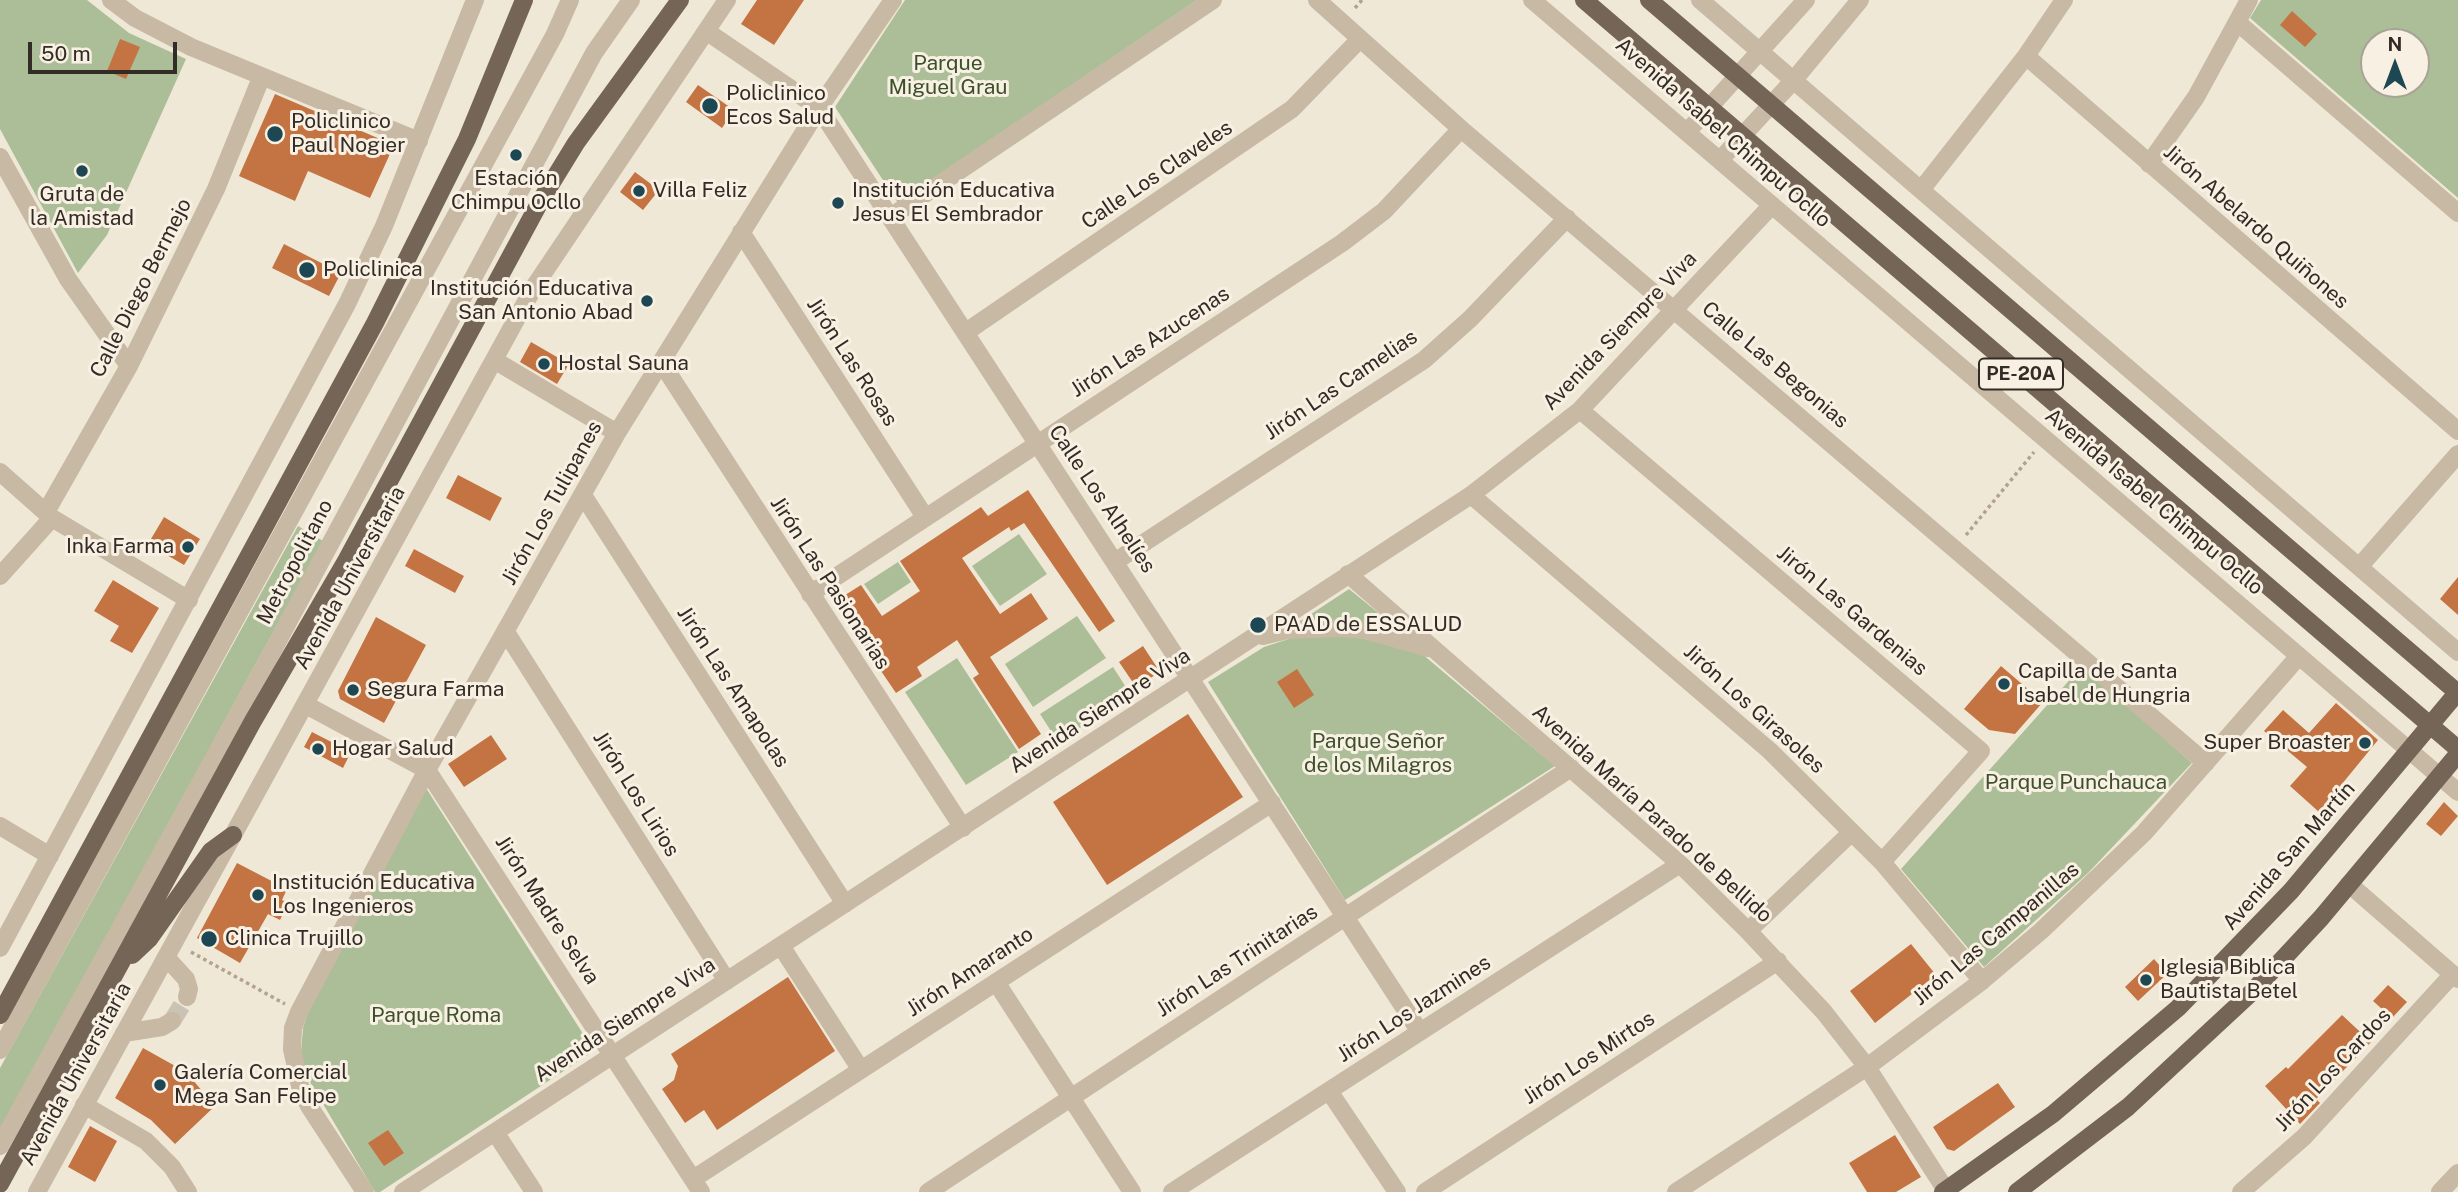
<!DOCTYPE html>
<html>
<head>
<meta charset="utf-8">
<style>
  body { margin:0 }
  #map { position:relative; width:2458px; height:1192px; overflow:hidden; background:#f0e8d7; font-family:"Public Sans",sans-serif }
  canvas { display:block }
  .north { position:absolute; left:2360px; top:28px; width:70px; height:70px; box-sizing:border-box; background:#f8f1e3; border:2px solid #a9a297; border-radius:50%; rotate:0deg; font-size:19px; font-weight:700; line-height:28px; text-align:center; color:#332b25 }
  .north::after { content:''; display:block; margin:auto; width:24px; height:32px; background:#1c4753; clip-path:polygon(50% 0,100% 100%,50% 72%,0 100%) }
  .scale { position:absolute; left:28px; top:42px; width:149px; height:32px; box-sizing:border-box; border:4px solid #332b25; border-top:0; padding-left:9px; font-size:21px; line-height:24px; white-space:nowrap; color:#332b25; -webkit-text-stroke:5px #f8f1e3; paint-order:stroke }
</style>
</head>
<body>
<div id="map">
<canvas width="2458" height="1192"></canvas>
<div class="north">N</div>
<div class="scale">50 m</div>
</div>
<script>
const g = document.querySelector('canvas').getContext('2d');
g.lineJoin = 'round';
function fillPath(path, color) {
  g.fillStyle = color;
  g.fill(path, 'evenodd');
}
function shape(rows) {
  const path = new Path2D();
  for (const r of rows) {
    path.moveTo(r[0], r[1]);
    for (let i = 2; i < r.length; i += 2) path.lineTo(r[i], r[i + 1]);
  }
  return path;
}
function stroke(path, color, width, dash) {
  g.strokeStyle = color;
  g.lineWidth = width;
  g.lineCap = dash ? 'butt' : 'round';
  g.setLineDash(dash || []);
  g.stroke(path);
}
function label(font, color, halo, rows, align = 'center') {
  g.font = font + ' "Public Sans",sans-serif';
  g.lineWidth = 6;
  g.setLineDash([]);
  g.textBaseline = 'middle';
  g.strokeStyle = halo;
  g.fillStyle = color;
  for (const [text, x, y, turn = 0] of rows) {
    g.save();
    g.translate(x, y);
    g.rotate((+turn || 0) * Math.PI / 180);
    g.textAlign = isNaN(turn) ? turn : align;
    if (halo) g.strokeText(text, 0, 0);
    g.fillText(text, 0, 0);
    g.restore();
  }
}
fillPath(shape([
  [0,0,87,0,129,33,186,59,107,235,78,273,0,129],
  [905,0,1197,0,898,203,835,107],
  [2261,0,2458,0,2458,198,2250,18],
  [2374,42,2416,42,2416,84,2374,84],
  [298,526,323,541,0,1131,0,1068],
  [1019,534,1047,574,1000,606,972,566],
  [898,562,911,582,878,604,864,584],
  [1349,589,1402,632,1353,620,1299,622],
  [1077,616,1106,658,1033,707,1005,664],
  [1298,636,1353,636,1421,653,1555,766,1345,900,1208,682,1264,647],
  [957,658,1018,752,966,785,905,692],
  [2082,666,2192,763,2088,873,1984,967,1901,869],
  [1113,667,1131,695,1058,742,1040,714],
  [426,788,594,1051,380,1192,375,1192,306,1075,301,1052,303,1028,311,1003]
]), '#abbe98');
fillPath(shape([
  [757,0,804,0,774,45,741,24],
  [2292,11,2317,34,2305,47,2280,25],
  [120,39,140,47,126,79,107,71],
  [698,85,734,110,722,128,686,102],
  [275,94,394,145,370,198,308,171,295,201,239,176],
  [635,172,659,190,643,210,620,192],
  [284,244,341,273,329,296,272,268],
  [531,342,569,364,557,384,520,362],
  [458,475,502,498,490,521,446,498],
  [1028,490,1115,621,1099,632,1024,523,1011,531,1009,527,962,558,1000,614,1031,593,1048,619,990,657,1041,734,1019,749,973,678,979,674,957,640,917,667,922,676,896,693,834,602,861,585,882,616,920,591,900,561,981,507,988,516],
  [164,517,200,539,184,565,148,544],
  [414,549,464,576,455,593,405,566],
  [2458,577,2458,615,2440,599],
  [113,580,159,608,132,653,110,641,119,626,94,611],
  [376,617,426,645,384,723,340,699,338,691],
  [1143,646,1160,672,1136,687,1119,662],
  [2001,666,2043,702,2015,734,1989,730,1964,709],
  [1297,669,1314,695,1294,708,1277,682],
  [2336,703,2378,740,2319,812,2290,786,2307,767,2264,731,2283,710,2309,733],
  [1188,714,1243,797,1107,885,1053,802],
  [312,732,351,752,343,768,304,747],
  [491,735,507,759,464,787,448,764],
  [2444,802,2458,816,2441,836,2426,824],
  [237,863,287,889,282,900,288,903,280,920,268,914,240,963,197,938],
  [1911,944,1936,975,1875,1023,1850,991],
  [2154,959,2167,974,2138,1001,2125,987],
  [788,977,835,1051,717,1130,704,1110,685,1123,662,1089,674,1080,678,1066,671,1054],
  [2388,985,2407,1002,2392,1018,2373,1001],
  [2342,1015,2371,1042,2316,1099,2320,1103,2300,1124,2265,1086,2286,1067,2288,1069],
  [143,1048,186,1072,215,1106,175,1144,151,1120,115,1098],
  [1998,1083,2015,1107,1954,1151,1947,1149,1933,1127],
  [90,1126,117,1141,95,1182,68,1167],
  [388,1130,404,1153,384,1166,368,1143],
  [1895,1135,1921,1177,1896,1192,1867,1192,1849,1163]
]), '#c37442');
stroke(shape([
  [172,1021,187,997]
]), '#cac2b3', 18, [18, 9]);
stroke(shape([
  [1355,8,1362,0],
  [1966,535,2034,452],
  [191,952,285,1004]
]), '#b3a38e', 3.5, [3.5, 3.5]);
stroke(shape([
  [111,0,135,18,191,47,419,141],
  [1317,0,1461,129,2206,763],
  [1532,0,2458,792],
  [1700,0,2458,652],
  [2237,22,2458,213],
  [706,31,819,108,1420,1032],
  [2026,56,2458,431],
  [1687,132,1806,0],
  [0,157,68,279,129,366],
  [1720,160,1793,81,1860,0],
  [2149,164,2196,97,2249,0],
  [1921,190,2026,56,2064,0],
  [892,216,1213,0],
  [741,232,925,517],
  [966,332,1292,109,1360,39],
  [494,360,617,433],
  [661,362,963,828],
  [1580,410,1981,751,1882,862],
  [0,472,52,518,189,600],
  [583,495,845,904],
  [1471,495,1770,751,1882,862,1982,981],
  [46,512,129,366,216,189,261,78],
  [1116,561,1424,360,1470,319,1567,218],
  [2359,567,2458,454],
  [1348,574,1680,864,1748,931,1824,1012,1867,1067,1947,1192],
  [0,576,52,518],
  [810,594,1342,243,1384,211,1461,129],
  [506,632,727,981],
  [1263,636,1288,630,1338,628,1366,630,1428,648],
  [306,705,427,770,701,1192],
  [0,826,50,856],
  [2349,884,2458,979],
  [1748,931,1852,832],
  [781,946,861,1070],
  [0,948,347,304,384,226,475,0],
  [166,957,186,979,189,989,187,997],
  [996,982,1132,1192],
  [124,1033,162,1027,172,1021],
  [0,1050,555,34,570,0],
  [1329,1091,1397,1192],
  [84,1105,146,1141,172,1167,188,1192],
  [495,1132,534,1192],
  [0,1146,263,669,594,53,631,0],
  [693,1179,1272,803],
  [37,1192,534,287,727,0],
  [365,1192,309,1106,300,1086,292,1049,293,1028,299,1012,427,770,617,433,819,108,893,0],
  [403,1192,1471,495,1580,410,1772,205],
  [928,1192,1571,768],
  [1172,1192,1680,864],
  [1425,1192,1778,961],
  [1676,1192,1867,1067,1982,981,2041,931,2144,833,2299,656],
  [2241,1192,2304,1137,2453,974],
  [2440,1192,2458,1173]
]), '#c7b9a4', 18);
stroke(shape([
  [1584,0,2458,749],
  [1649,0,2458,693],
  [132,955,149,939,211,851,233,835],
  [0,1015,375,323,467,139,524,0],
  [0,1184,253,721,346,561,541,200,576,143,680,0],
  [1943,1192,2053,1114,2178,1008,2291,891,2457,693],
  [2017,1192,2128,1107,2252,992,2321,918,2458,754]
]), '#746556', 18);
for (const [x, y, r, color] of [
  [710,106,9,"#1c4753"],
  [275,134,9,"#1c4753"],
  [516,155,7,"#1c4753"],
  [82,171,7,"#1c4753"],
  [639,191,7,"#1c4753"],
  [838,203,7,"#1c4753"],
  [307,270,9,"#1c4753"],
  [647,301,7,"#1c4753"],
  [544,364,7,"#1c4753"],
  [188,547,7,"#1c4753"],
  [1258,625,9,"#1c4753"],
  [2004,684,7,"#1c4753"],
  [353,690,7,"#1c4753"],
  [2365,743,7,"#1c4753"],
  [318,749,7,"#1c4753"],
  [258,895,7,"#1c4753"],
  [209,939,9,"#1c4753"],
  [2146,980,7,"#1c4753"],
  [160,1085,7,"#1c4753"]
]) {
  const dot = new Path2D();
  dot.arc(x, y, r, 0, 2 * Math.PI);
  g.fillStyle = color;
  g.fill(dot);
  stroke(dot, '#f8f1e3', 2.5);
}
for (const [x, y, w] of [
  [2021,374,84]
]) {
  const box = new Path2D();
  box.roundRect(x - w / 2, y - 15.5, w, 31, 5);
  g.fillStyle = '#f8f1e3';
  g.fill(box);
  stroke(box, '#332b25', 2);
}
label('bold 19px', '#332b25', null, [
  ["PE-20A",2021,374]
]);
label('21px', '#3c502a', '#f8f1e3', [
  ["Parque",948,64],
  ["Miguel Grau",948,88],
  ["Parque Señor",1378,742],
  ["de los Milagros",1378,766],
  ["Parque Punchauca",2076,783],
  ["Parque Roma",436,1016]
]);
label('21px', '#332b25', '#f8f1e3', [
  ["Policlinico",726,94],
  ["Ecos Salud",726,118],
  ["Policlinico",291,122],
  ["Paul Nogier",291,146],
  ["Estación",516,179,"center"],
  ["Chimpu Ocllo",516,203,"center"],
  ["Villa Feliz",653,191],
  ["Institución Educativa",852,191],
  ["Jesus El Sembrador",852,215],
  ["Gruta de",82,195,"center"],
  ["la Amistad",82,219,"center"],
  ["Policlinica",323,270],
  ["Institución Educativa",633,289,"right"],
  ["San Antonio Abad",633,313,"right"],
  ["Hostal Sauna",558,364],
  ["Inka Farma",174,547,"right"],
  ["PAAD de ESSALUD",1274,625],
  ["Capilla de Santa",2018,672],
  ["Isabel de Hungria",2018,696],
  ["Segura Farma",367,690],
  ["Super Broaster",2351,743,"right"],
  ["Hogar Salud",332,749],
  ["Institución Educativa",272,883],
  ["Los Ingenieros",272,907],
  ["Clinica Trujillo",225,939],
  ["Iglesia Biblica",2160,968],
  ["Bautista Betel",2160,992],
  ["Galería Comercial",174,1073],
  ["Mega San Felipe",174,1097]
], 'left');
label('21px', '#332b25', '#f8f1e3', [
  ["Avenida Isabel Chimpu Ocllo",1723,133,41],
  ["Calle Los Claveles",1157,175,-34],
  ["Jirón Abelardo Quiñones",2256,227,41],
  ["Calle Diego Bermejo",141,288,-63],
  ["Avenida Siempre Viva",1620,331,-46],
  ["Jirón Las Azucenas",1150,342,-33],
  ["Jirón Las Rosas",852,362,57],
  ["Calle Las Begonias",1775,365,40],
  ["Jirón Las Camelias",1341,385,-34],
  ["Calle Los Alhelíes",1102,499,56],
  ["Avenida Isabel Chimpu Ocllo",2154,502,40],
  ["Jirón Los Tulipanes",552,503,-61],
  ["Metropolitano",295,562,-62],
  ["Avenida Universitaria",350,578,-61],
  ["Jirón Las Pasionarias",830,583,57],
  ["Jirón Las Gardenias",1852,611,40],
  ["Jirón Las Amapolas",733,687,57],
  ["Jirón Los Girasoles",1754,709,42],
  ["Avenida Siempre Viva",1100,711,-33],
  ["Jirón Los Lirios",636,794,58],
  ["Avenida María Parado de Bellido",1652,814,42],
  ["Avenida San Martín",2289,856,-49],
  ["Jirón Madre Selva",547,910,57],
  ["Jirón Las Campanillas",1996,934,-40],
  ["Jirón Las Trinitarias",1237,961,-33],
  ["Jirón Amaranto",970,972,-33],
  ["Jirón Los Jazmines",1414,1009,-33],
  ["Avenida Siempre Viva",625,1020,-33],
  ["Jirón Los Mirtos",1589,1058,-33],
  ["Jirón Los Cardos",2333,1070,-47],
  ["Avenida Universitaria",76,1074,-61]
]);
</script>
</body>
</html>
